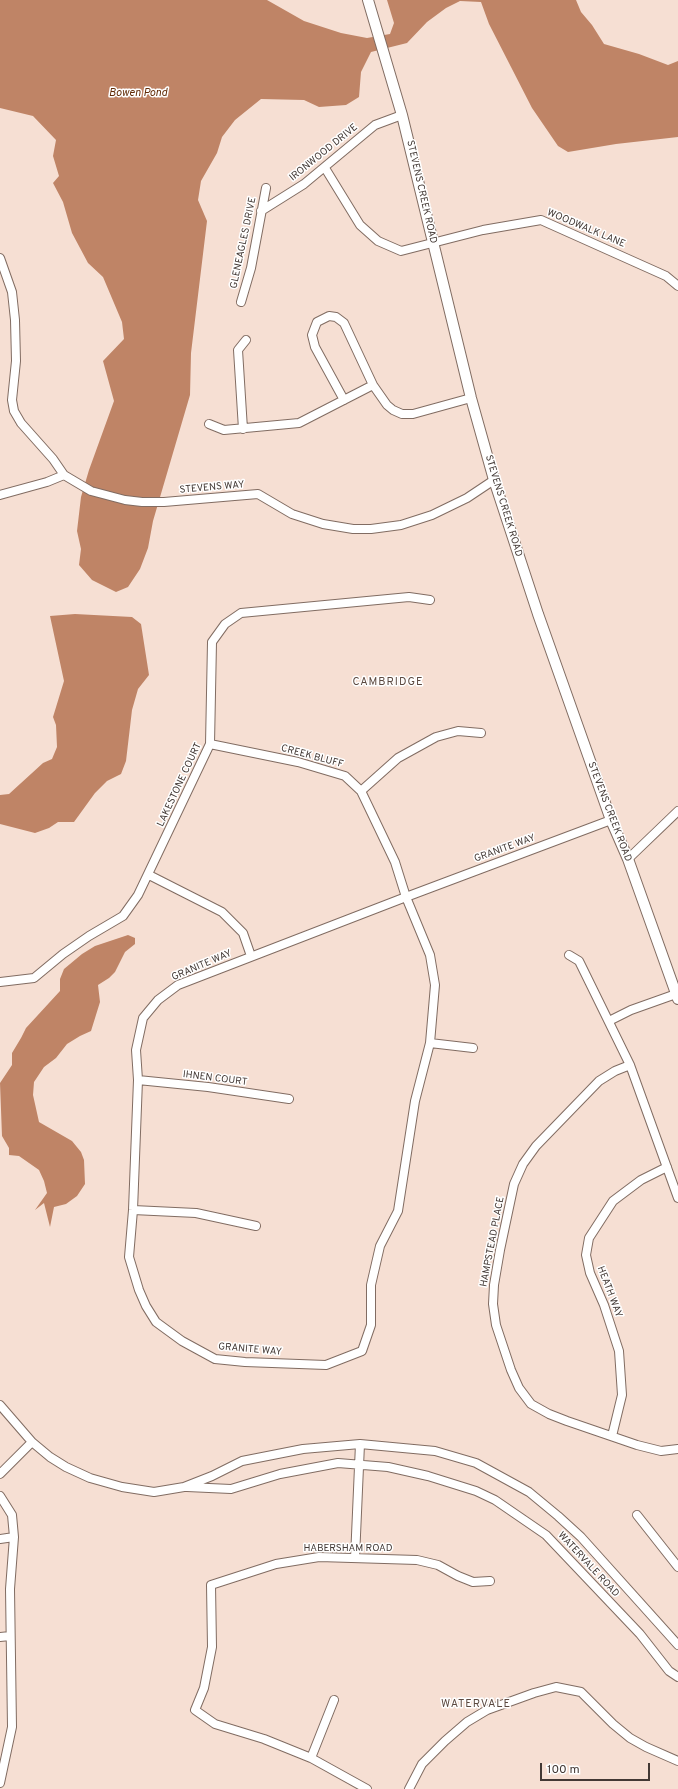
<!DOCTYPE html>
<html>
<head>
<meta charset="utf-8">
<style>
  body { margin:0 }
  #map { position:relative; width:678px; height:1789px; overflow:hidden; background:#f6dfd3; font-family:Overpass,sans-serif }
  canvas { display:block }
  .scale { position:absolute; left:540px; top:1763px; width:110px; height:18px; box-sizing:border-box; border:2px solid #423834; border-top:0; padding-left:5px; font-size:12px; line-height:14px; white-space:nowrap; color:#423834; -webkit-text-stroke:3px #fff; paint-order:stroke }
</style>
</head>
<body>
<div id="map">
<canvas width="678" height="1789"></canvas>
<div class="scale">100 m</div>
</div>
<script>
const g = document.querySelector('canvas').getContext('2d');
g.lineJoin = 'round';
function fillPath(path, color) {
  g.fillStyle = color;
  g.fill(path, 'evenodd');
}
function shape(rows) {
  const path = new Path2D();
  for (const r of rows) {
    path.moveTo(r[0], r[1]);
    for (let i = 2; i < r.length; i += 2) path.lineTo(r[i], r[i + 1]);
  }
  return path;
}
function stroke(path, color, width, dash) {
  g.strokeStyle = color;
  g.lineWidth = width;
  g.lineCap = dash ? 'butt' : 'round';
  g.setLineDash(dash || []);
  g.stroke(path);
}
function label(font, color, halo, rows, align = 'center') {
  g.font = font + ' Overpass,sans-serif';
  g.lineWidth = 3;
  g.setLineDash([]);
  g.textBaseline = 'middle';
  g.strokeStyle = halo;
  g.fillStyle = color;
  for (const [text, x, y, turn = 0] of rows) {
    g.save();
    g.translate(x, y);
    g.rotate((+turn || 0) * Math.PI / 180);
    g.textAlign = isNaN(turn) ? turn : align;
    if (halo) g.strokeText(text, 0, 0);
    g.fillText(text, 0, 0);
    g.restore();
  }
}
fillPath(shape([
  [0,0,267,0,304,21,341,33,367,38,390,34,394,23,387,0,576,0,581,12,592,25,604,44,639,54,668,65,678,61,678,137,616,144,568,152,558,146,532,108,489,24,481,2,460,1,446,8,427,22,407,43,371,52,361,72,359,97,346,105,319,107,304,100,261,99,235,120,222,137,217,153,201,181,198,200,207,221,191,353,190,395,153,521,148,548,140,569,128,587,116,592,92,580,79,565,81,549,77,531,81,497,89,470,114,401,103,361,124,339,122,322,103,277,88,263,72,233,63,202,53,183,59,176,53,156,56,140,33,116,0,108],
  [75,614,132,617,141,624,149,675,138,689,132,710,126,761,121,774,107,781,95,793,74,822,58,822,49,828,35,833,0,824,0,795,9,794,43,763,52,759,57,747,56,725,53,717,64,681,50,616],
  [128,935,135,938,135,944,125,952,115,972,109,978,98,985,100,1002,91,1031,80,1036,67,1044,56,1058,44,1067,34,1082,33,1095,39,1122,72,1141,81,1152,84,1160,85,1184,77,1196,66,1204,54,1207,50,1227,44,1203,35,1210,47,1193,44,1181,39,1170,19,1156,9,1155,9,1148,2,1136,0,1083,12,1065,12,1053,21,1038,26,1028,60,991,60,979,64,969,82,954,95,946]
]), '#bf8466');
const minor = shape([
  [325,168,360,225,378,241,401,251,483,230,541,220,666,276,678,286],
  [261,211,304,184,375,125,402,115],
  [0,258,12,292,15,320,16,361,12,400,14,411,21,423,53,459,64,475,91,491,125,500,142,502,164,502,258,494,292,514,323,524,353,529,371,529,401,525,432,515,467,498,494,480],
  [241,302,251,268,266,188],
  [344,400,315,347,312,335,317,322,329,316,336,317,344,323,373,385,387,405,393,410,402,414,413,414,471,398],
  [209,424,224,430,299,423,373,385],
  [243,429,238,350,246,340],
  [0,495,47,482,64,475],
  [210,744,298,762,345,776,361,791,395,862,406,897,430,955,435,985,430,1043,415,1101,398,1211,380,1246,371,1285,371,1325,362,1351,326,1365,245,1362,215,1359,182,1341,156,1322,146,1306,139,1290,129,1257,133,1210,138,1080,136,1050,143,1018,158,1000,178,985,406,897,611,820],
  [361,791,398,758,436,737,458,731,481,733],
  [628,859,678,811],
  [149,875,222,912,243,933,251,956],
  [569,955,579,961,630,1065,678,1198],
  [0,982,34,978,63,954,89,936,123,916,138,895,210,744,212,642,225,624,241,613,409,597,430,600],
  [609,1021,631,1010,676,994],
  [430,1043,473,1048],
  [630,1065,615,1071,599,1081,536,1146,523,1164,514,1184,500,1250,494,1285,493,1304,496,1325,511,1370,519,1388,531,1404,549,1414,567,1421,637,1445,661,1451,678,1449],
  [138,1080,208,1087,289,1099],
  [133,1210,196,1213,256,1226],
  [0,1405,32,1442,50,1457,66,1467,90,1478,122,1487,154,1492,184,1487,212,1476,242,1461,303,1449,360,1444,435,1451,476,1463,529,1492,558,1516,581,1537,678,1645],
  [612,1436,622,1395,619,1351,604,1305,590,1273,586,1255,589,1238,613,1201,641,1180,667,1167],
  [0,1474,32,1442],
  [187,1487,231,1489,280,1474,338,1463,388,1467,428,1476,476,1491,495,1500,546,1535,640,1634,669,1671,678,1677],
  [0,1496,12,1515,14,1537,10,1589,12,1727,0,1783],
  [637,1515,678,1567],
  [0,1539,14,1537],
  [355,1558,360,1444],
  [0,1637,10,1636],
  [311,1758,334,1700],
  [367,1789,311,1758,264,1739,215,1724,195,1710,204,1688,212,1647,211,1585,276,1564,319,1557,417,1560,438,1565,458,1576,473,1582,490,1581],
  [409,1789,422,1764,445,1741,467,1722,487,1710,534,1693,556,1687,581,1692,613,1724,630,1738,646,1747,678,1761]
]);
const tertiary = shape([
  [368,0,402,115,471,398,494,480,538,614,611,820,628,859,678,999]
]);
stroke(minor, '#816c62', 10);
stroke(tertiary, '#816c62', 12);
stroke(minor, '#fff', 8);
stroke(tertiary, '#fff', 10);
label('10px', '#423834', '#fff', [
  ["IRONWOOD DRIVE",324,153,-39],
  ["STEVENS CREEK ROAD",421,192,77],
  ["WOODWALK LANE",586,229,23],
  ["GLENEAGLES DRIVE",244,243,-78],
  ["STEVENS WAY",212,488,-5],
  ["STEVENS CREEK ROAD",503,506,73],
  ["CREEK BLUFF",312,757,15],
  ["LAKESTONE COURT",180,785,-65],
  ["STEVENS CREEK ROAD",609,812,69],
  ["GRANITE WAY",505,849,-20],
  ["GRANITE WAY",202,966,-23],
  ["IHNEN COURT",215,1079,7],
  ["HAMPSTEAD PLACE",493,1242,-79],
  ["HEATH WAY",609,1292,69],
  ["GRANITE WAY",250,1350,5],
  ["HABERSHAM ROAD",348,1549],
  ["WATERVALE ROAD",588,1565,47]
]);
label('italic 11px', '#622b06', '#fff', [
  ["Bowen Pond",138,94]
]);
g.letterSpacing = '1px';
label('11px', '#5b483f', '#fff', [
  ["CAMBRIDGE",388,683],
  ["WATERVALE",476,1705]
]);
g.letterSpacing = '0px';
</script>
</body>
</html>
